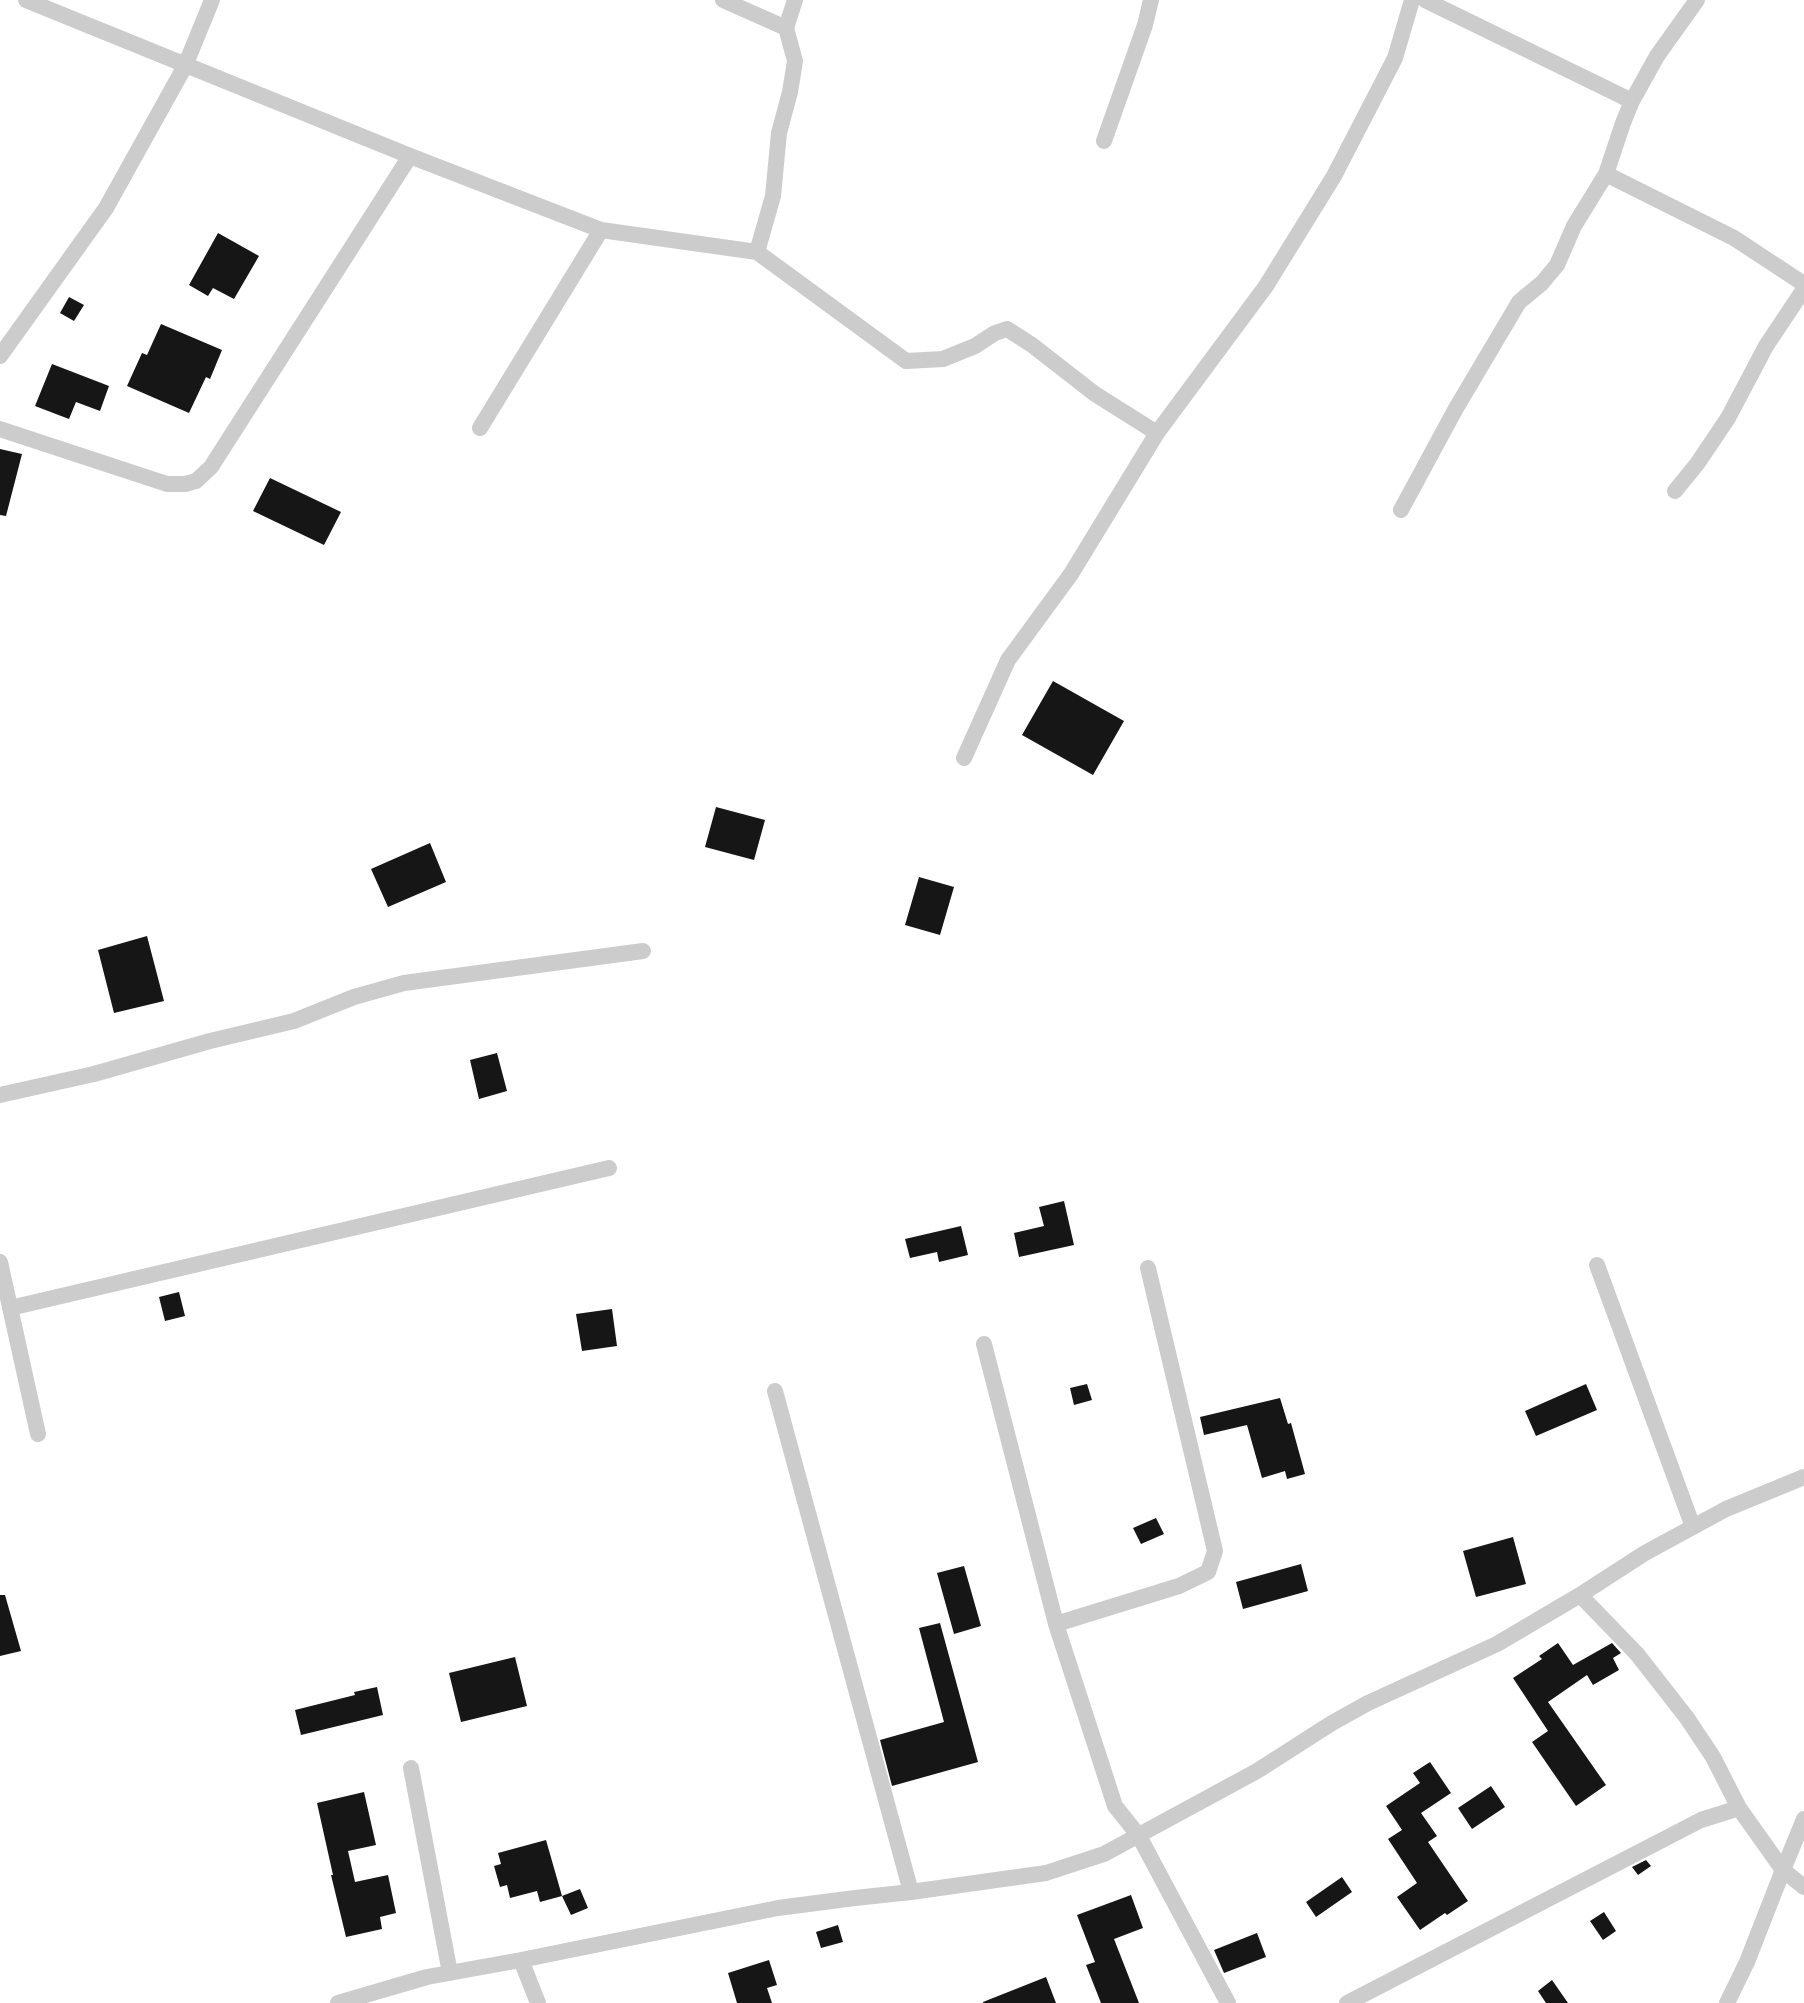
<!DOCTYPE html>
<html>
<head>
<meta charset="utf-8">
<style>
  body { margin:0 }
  canvas { display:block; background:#fff }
</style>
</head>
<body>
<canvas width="1804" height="2003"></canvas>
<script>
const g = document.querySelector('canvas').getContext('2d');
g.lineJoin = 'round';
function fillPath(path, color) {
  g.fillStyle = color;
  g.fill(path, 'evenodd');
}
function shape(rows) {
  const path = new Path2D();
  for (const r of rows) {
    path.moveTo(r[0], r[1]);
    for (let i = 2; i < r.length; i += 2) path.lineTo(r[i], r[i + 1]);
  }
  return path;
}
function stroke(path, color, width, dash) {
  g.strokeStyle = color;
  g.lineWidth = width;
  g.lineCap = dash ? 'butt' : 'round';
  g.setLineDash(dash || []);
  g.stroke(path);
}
fillPath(shape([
  [218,233,259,256,234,299,213,288,208,296,189,285],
  [69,297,84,305,74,321,60,313],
  [161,324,222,350,210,379,206,377,189,413,127,386,142,353,147,355],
  [52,364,109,386,100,411,76,402,69,419,35,406],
  [0,449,22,454,6,516,0,515],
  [270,478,341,512,324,545,253,511],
  [1053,681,1124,721,1093,775,1022,735],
  [716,807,765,820,754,860,705,847],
  [430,843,446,882,388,907,371,869],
  [919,877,954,887,940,935,905,925],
  [147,936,164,1001,114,1013,98,950],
  [497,1053,507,1091,479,1099,470,1060],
  [1064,1201,1074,1245,1019,1257,1014,1233,1044,1226,1039,1207],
  [961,1226,968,1255,939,1262,937,1252,910,1258,905,1239],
  [179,1292,185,1316,165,1321,159,1297],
  [612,1309,617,1346,582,1351,576,1314],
  [1087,1384,1092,1400,1074,1405,1070,1388],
  [1586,1384,1597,1410,1536,1436,1525,1411],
  [1280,1398,1288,1424,1291,1423,1305,1474,1287,1479,1285,1471,1262,1478,1247,1425,1204,1435,1200,1417],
  [1156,1518,1164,1534,1141,1544,1133,1528],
  [1513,1537,1526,1584,1476,1597,1463,1551],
  [1301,1564,1308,1591,1243,1609,1236,1582],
  [964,1566,981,1626,954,1634,937,1573],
  [0,1595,5,1595,21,1651,0,1656],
  [940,1623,978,1762,892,1786,880,1740,944,1722,919,1628],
  [1558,1643,1573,1665,1612,1643,1621,1653,1613,1658,1619,1670,1593,1685,1587,1675,1548,1702,1606,1785,1576,1806,1532,1742,1548,1731,1513,1678,1542,1659,1539,1656],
  [515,1657,527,1706,461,1722,449,1673],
  [377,1687,383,1715,301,1735,295,1710,355,1695,354,1692],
  [1430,1762,1451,1793,1421,1813,1437,1836,1428,1842,1468,1901,1447,1915,1445,1913,1420,1930,1397,1897,1417,1883,1388,1839,1402,1830,1386,1806,1420,1783,1413,1773],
  [1491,1786,1505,1807,1472,1829,1458,1808],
  [364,1792,376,1845,348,1851,355,1882,388,1875,396,1913,380,1917,382,1929,346,1937,331,1875,333,1875,317,1803],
  [546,1840,562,1896,540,1902,537,1891,510,1898,507,1885,500,1887,494,1866,501,1864,498,1853],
  [1646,1860,1651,1866,1638,1875,1632,1867],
  [1342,1877,1352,1892,1316,1917,1306,1902],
  [580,1889,588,1908,571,1915,562,1896],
  [1131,1895,1143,1928,1114,1939,1139,2003,1101,2003,1086,1965,1095,1962,1077,1915],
  [1604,1912,1616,1931,1603,1940,1590,1921],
  [838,1925,843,1942,821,1948,816,1932],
  [1257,1933,1266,1957,1224,1973,1214,1950],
  [769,1960,777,1985,767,1988,772,2003,737,2003,728,1973],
  [1046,1977,1056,2003,983,2003,983,2002],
  [1552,1980,1568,2003,1546,2003,1538,1991]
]), '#161616');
stroke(shape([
  [26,0,410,156,601,230,757,252,773,196,779,133,790,92,795,61,786,28,795,0],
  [723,0,786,28],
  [1425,0,1632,101],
  [1104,141,1145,25,1151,0],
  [1606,174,1734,238,1804,284],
  [757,252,906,361,943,359,975,346,995,333,1007,329,1032,345,1095,394,1157,433],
  [0,356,106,208,185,66,212,0],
  [480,428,601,230],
  [0,429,167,484,185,484,196,481,211,467,410,156],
  [1675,491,1697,464,1728,418,1766,346,1804,289],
  [1401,510,1455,410,1519,302,1542,283,1557,265,1574,226,1606,174,1623,123,1632,101,1657,56,1697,0],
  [964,758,1008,660,1071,574,1157,433,1266,286,1334,176,1395,58,1412,0],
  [0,1095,94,1074,210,1041,294,1021,354,997,404,983,643,951],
  [0,1262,38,1434],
  [1597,1265,1693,1527],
  [10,1308,609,1168],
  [984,1344,1056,1624,1115,1806,1139,1836,1228,2003],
  [775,1391,911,1892],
  [1580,1595,1637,1654,1687,1718,1713,1757,1739,1808,1783,1870,1747,1962,1727,2003],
  [1056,1624,1179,1586,1208,1572,1215,1551,1148,1268],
  [411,1768,450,1973],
  [1804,1819,1783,1870,1804,1887],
  [521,1960,538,2003],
  [338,2003,427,1977,521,1960,778,1908,855,1898,911,1892,1046,1873,1104,1854,1257,1771,1332,1723,1368,1703,1497,1644,1580,1595,1645,1553,1726,1509,1804,1477],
  [1347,2003,1701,1820,1739,1808]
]), '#ccc', 16);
</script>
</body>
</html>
